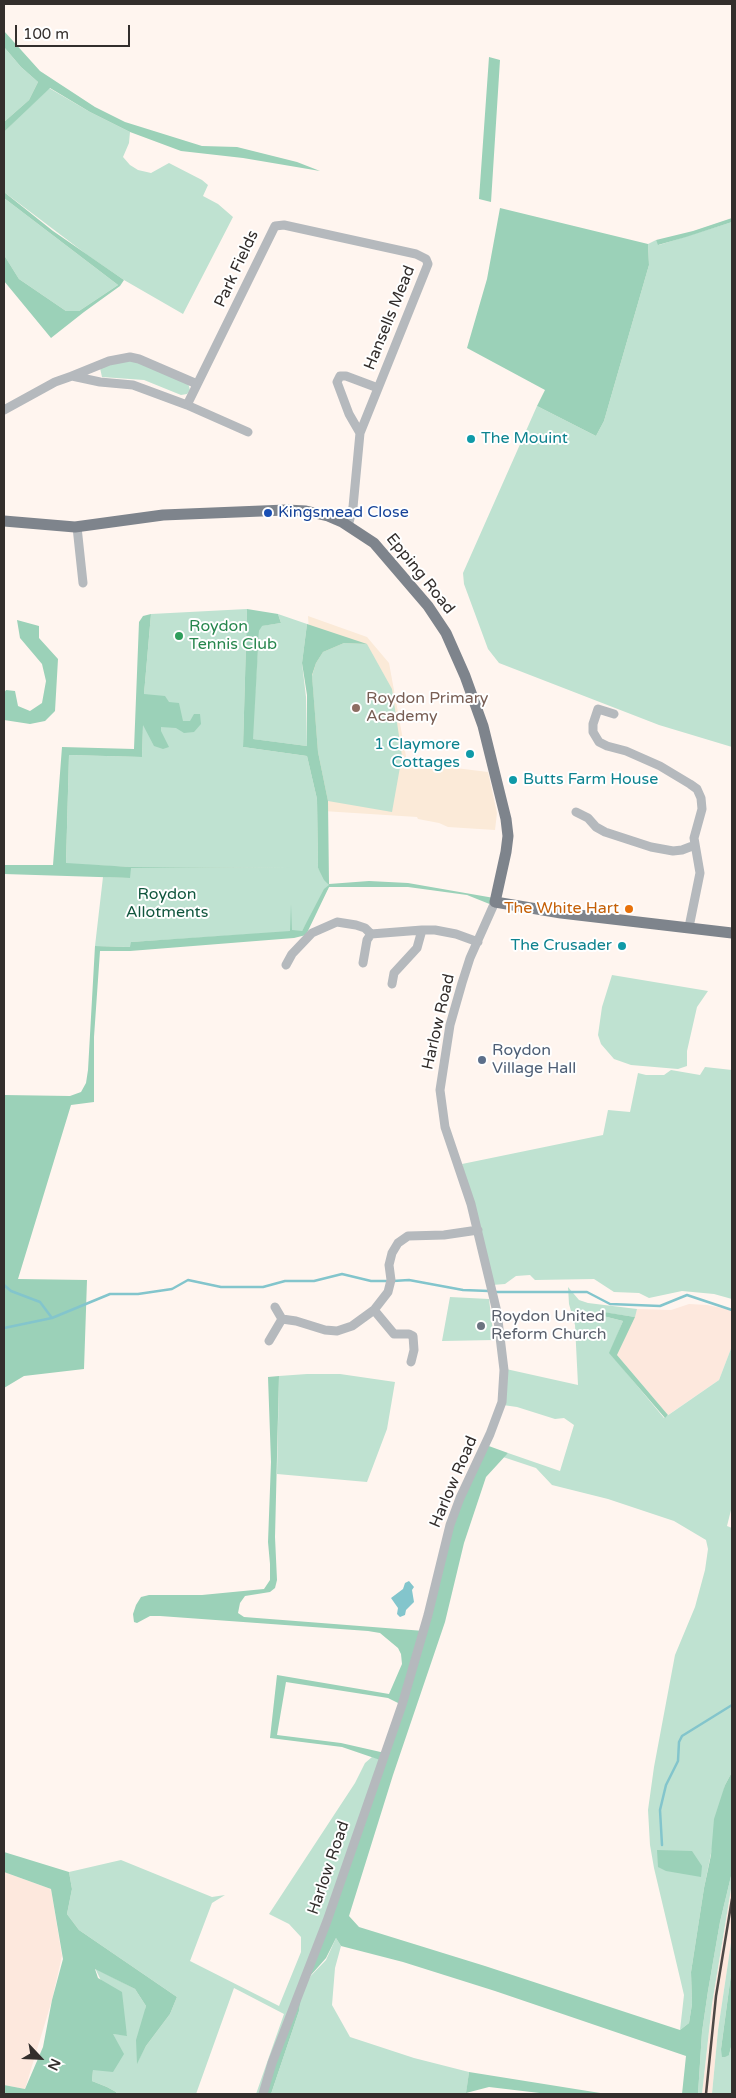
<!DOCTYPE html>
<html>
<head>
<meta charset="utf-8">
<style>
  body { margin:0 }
  #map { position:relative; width:736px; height:2098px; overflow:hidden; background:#fff5ef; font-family:"Varela Round",sans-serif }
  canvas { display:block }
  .frame { position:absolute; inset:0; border:5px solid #332e2c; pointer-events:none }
  .north { position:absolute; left:15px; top:2033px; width:50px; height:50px; -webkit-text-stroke:4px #fff; paint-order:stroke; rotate:115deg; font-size:14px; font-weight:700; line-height:20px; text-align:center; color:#332e2c }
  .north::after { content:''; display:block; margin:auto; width:18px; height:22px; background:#332e2c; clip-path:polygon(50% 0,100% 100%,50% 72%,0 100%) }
  .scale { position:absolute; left:15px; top:25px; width:115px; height:22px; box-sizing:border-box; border:2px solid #332e2c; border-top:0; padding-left:6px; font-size:15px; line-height:18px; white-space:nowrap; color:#332e2c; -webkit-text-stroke:4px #fff; paint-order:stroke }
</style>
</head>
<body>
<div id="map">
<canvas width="736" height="2098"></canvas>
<div class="frame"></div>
<div class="north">N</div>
<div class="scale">100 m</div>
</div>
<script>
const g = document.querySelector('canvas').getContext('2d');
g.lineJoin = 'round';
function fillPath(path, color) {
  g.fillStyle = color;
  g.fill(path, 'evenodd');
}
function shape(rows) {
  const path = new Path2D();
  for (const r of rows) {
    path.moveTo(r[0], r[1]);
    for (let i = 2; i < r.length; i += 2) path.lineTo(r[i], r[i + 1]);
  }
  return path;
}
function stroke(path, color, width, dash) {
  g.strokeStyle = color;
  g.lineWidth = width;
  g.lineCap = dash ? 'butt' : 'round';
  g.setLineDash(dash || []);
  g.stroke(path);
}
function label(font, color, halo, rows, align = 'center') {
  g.font = font + ' "Varela Round",sans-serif';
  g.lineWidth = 4;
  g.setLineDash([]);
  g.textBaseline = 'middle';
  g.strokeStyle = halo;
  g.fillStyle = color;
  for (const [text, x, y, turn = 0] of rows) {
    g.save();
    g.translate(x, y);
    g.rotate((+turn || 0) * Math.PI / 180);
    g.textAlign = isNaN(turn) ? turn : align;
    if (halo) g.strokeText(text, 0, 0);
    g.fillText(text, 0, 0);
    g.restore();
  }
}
fillPath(shape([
  [689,1304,707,1305,732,1310,732,1346,719,1380,668,1415,617,1355,637,1309,671,1310],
  [4,1872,51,1889,62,1956,52,2000,25,2089,4,2085],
  [732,1883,732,1936,718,2030,712,2094,702,2094,712,2004]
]), '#fde8dd');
fillPath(shape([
  [308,616,367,637,389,663,407,762,488,772,497,813,495,830,448,827,439,823,418,819,417,817,323,811,317,753]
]), '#fbead8');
fillPath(shape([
  [4,47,21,67,38,82,29,100,4,122],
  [49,88,90,112,130,132,129,143,123,157,130,165,138,170,151,173,169,163,202,180,208,185,203,196,218,204,233,217,183,314,124,280,86,254,4,192,4,132],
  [4,198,118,285,79,311,66,311,19,279,4,255],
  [732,222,732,747,659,725,499,663,488,649,464,584,463,573,537,406,596,436,604,421,649,265,648,244,656,240,659,245],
  [130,357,188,383,190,390,187,394,181,395,144,380,102,377,100,368],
  [247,609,243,747,307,756,317,799,318,868,329,885,329,887,302,931,131,942,131,947,95,946,103,877,130,878,130,868,291,868,131,867,66,864,69,755,142,757,144,694,151,614],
  [278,614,307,624,302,663,306,697,307,746,252,739,259,631,261,626,281,623],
  [344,643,367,644,392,689,402,756,392,812,328,801,318,752,312,676,316,663,323,652],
  [612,975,708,991,697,1007,687,1051,687,1066,678,1069,631,1065,614,1059,601,1044,598,1035,602,1007],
  [705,1067,732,1070,732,1299,714,1294,682,1291,649,1298,639,1293,614,1292,594,1279,535,1280,530,1275,516,1276,505,1284,492,1285,462,1164,603,1135,608,1110,630,1112,638,1073,646,1075,664,1075,671,1070,700,1075],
  [568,1287,579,1300,588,1303,637,1309,635,1317,601,1312,603,1316,623,1321,610,1353,664,1418,719,1380,732,1346,732,1506,727,1526,732,1528,732,1772,725,1785,704,1888,691,1972,692,2004,689,2023,680,2030,684,1995,654,1868,650,1845,648,1810,654,1767,675,1655,695,1607,705,1570,708,1549,706,1540,674,1521,608,1499,552,1485,536,1468,503,1457,508,1453,560,1471,574,1425,564,1418,555,1419,517,1407,503,1405,506,1369,578,1385,575,1325,569,1304],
  [450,1297,489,1299,494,1340,442,1341],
  [307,1374,340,1374,395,1382,387,1429,367,1482,277,1474,279,1376],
  [372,1757,383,1760,304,1983,326,1960,336,1938,341,1946,335,1968,332,2005,350,2037,414,2058,469,2072,466,2094,271,2094,299,2011,302,1987,263,2094,256,2094,284,2014,234,1988,196,2094,116,2094,116,2092,107,2087,92,2081,93,2070,113,2034,127,2035,95,1968,135,1989,146,2006,137,2063,146,2046,170,2014,177,1997,79,1930,67,1914,72,1889,69,1872,121,1860,212,1897,225,1895,212,1903,190,1961,279,2006,301,1952,301,1937,289,1924,269,1914,355,1783,365,1763],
  [732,1872,732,1883,712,2004,702,2094,698,2094,702,2032,708,1991,720,1922],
  [732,1936,732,1967,721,2049,729,2055,732,2043,732,2094,712,2094,718,2030]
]), '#bfe2d1');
fillPath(shape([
  [4,31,40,71,95,107,125,122,202,146,237,147,297,162,320,171,243,158,181,151,130,132,90,112,50,88,4,132,4,122,29,100,38,82,21,67,4,47],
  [489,57,500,60,491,202,479,199],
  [4,192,53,231,124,280,120,286,84,312,51,338,4,281,4,255,19,279,66,311,79,311,118,285,4,198],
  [500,208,648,244,649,265,604,421,596,436,537,406,545,390,467,348,487,279],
  [732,218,732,222,686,237,658,245,656,240,693,231],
  [247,609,278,614,281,623,262,626,259,631,253,739,307,746,307,695,302,663,307,624,367,644,344,643,323,652,316,663,312,675,318,752,328,801,329,884,369,881,408,883,494,898,492,905,467,895,408,887,329,887,306,935,294,938,130,951,100,951,94,1037,94,1102,71,1105,18,1279,87,1280,84,1369,24,1376,4,1388,4,1095,70,1096,81,1092,86,1083,88,1070,95,946,130,947,131,942,290,931,291,904,292,930,302,931,324,889,329,885,324,880,318,868,317,799,307,756,243,747],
  [151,614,144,694,165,696,169,702,179,703,183,721,190,721,194,714,200,714,201,724,194,732,184,733,176,728,161,727,161,731,169,747,163,749,154,746,143,725,142,757,69,755,66,863,131,867,291,868,131,868,130,878,4,874,4,865,53,865,62,747,134,749,139,622,143,616],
  [17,620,39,626,39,638,58,659,55,711,45,721,30,724,4,720,4,693,6,690,15,691,18,706,30,711,42,703,46,681,42,664,20,638],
  [597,1311,635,1317,617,1355,668,1415,665,1418,609,1353,623,1321,603,1316],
  [279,1376,275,1537,277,1580,275,1588,270,1592,245,1596,240,1603,238,1613,244,1617,424,1631,450,1525,468,1481,486,1445,508,1453,486,1477,464,1543,445,1622,393,1775,349,1916,359,1927,485,1966,680,2030,689,2023,692,2004,691,1972,704,1888,711,1855,714,1819,725,1785,732,1772,732,1872,720,1922,708,1991,702,2032,698,2094,682,2094,686,2056,495,1991,403,1962,341,1946,336,1938,326,1958,303,1984,299,2011,271,2094,263,2094,272,2063,327,1921,383,1761,342,1747,270,1738,277,1675,389,1694,402,1664,401,1654,398,1648,380,1633,368,1631,160,1616,150,1616,137,1623,134,1622,133,1614,136,1605,141,1597,149,1595,202,1595,264,1589,270,1580,270,1564,268,1542,271,1462,268,1377],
  [286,1682,388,1698,402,1705,385,1753,341,1743,277,1735],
  [657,1850,692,1851,702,1866,701,1877,666,1871,658,1867],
  [4,1852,69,1872,72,1889,67,1914,79,1930,177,1997,170,2014,146,2046,137,2064,136,2040,146,2006,135,1989,95,1969,98,1978,122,1992,127,2036,113,2034,124,2054,113,2072,93,2070,92,2081,107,2087,116,2092,116,2094,4,2094,4,2085,25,2089,43,2047,52,2000,63,1959,51,1889,4,1872],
  [732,1967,732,2043,729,2055,725,2057,722,2057,721,2049],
  [469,2072,594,2092,607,2094,548,2094,489,2087,466,2093]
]), '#9bd1b8');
fillPath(shape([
  [409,1581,414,1587,412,1590,414,1602,406,1610,405,1615,400,1617,397,1614,398,1608,391,1598,403,1589,405,1583]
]), '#83c5cc');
stroke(shape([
  [393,1281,409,1280,463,1290,489,1291],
  [4,1285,11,1291,40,1302,52,1318],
  [495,1292,587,1292,610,1304,660,1306,687,1295,732,1310],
  [4,1328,52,1318,110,1294,138,1294,172,1289,188,1280,221,1287,263,1287,285,1281,314,1281,342,1274,371,1281,388,1281],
  [662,1845,660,1810,666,1785,678,1761,679,1742,682,1736,732,1705]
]), '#83c5cc', 2.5);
stroke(shape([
  [72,376,109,361,130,357,139,359,197,384],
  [187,405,275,226,284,225,416,254,426,259,428,264,360,433,353,507,348,526],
  [4,410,55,382,72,376,100,382,133,385,187,405,248,432],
  [360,433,349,414,337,382,340,376,346,376,378,388],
  [77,527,83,583],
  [614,714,598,709,593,724,593,732,599,742,607,746,626,751,660,766,690,784,697,789,701,798,702,809,694,838,700,873,689,927],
  [576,812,588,818,596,827,605,832,651,847,673,851,682,850,695,845],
  [363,963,367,940,371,934],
  [286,965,292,954,312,933,337,922,356,925,365,928,371,934,422,930,435,930,456,934,478,942],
  [392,984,394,973,417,948,422,930],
  [275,1307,282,1319],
  [374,1310,394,1334,409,1334,413,1336,414,1350,411,1362],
  [282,1319,296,1321,325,1330,337,1331,352,1326,374,1310,388,1292,391,1280,389,1265,392,1253,398,1243,408,1236,444,1235,478,1230],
  [269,1341,282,1319],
  [263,2094,272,2063,327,1921,402,1705,428,1615,450,1525,460,1498,490,1434,502,1402,504,1370,497,1312,471,1204,445,1127,440,1090,450,1025,462,983,470,958,495,902]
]), '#b5b9bd', 9);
stroke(shape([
  [4,521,75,527,163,515,286,510,306,511,328,516,342,522,374,543,428,606,446,633,465,676,483,726,506,819,508,836,506,852,495,902,561,913,732,933]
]), '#7e848c', 11);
stroke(shape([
  [706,2094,716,1996,732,1899]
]), '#4d4845', 2.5);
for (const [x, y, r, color] of [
  [471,439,5,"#0f9aa8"],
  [268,513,5,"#1a4fb4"],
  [179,636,5,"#2e9e5b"],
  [356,708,5,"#8d6e63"],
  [470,754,5,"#0f9aa8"],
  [513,780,5,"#0f9aa8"],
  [629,909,5,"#e8710a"],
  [622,946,5,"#0f9aa8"],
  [482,1060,5,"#5c6f8a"],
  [481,1326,5,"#6b7280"]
]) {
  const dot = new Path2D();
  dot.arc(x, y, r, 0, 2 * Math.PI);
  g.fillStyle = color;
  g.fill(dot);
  stroke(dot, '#fff', 2);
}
label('16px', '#332e2c', '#fff', [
  ["Park Fields",237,269,-65],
  ["Hansells Mead",390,318,-68],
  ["Epping Road",420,574,51],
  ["Harlow Road",439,1022,-77],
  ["Harlow Road",454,1482,-67],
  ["Harlow Road",329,1868,-71]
]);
label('16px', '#0d838f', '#fff', [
  ["The Mouint",481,439],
  ["1 Claymore",460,745,"right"],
  ["Cottages",460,763,"right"],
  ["Butts Farm House",523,780],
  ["The Crusader",612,946,"right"]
], 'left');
label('16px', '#164399', '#fff', [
  ["Kingsmead Close",278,513]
], 'left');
label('16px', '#27864d', '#fff', [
  ["Roydon",189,627],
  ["Tennis Club",189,645]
], 'left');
label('16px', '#785e54', '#fff', [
  ["Roydon Primary",366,699],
  ["Academy",366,717]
], 'left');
label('16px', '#11563e', '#fff', [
  ["Roydon",167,895],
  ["Allotments",167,913]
]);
label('16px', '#c56008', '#fff', [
  ["The White Hart",619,909]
], 'right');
label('16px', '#4e5e75', '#fff', [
  ["Roydon",492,1051],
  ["Village Hall",492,1069]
], 'left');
label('16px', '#5b616d', '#fff', [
  ["Roydon United",491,1317],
  ["Reform Church",491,1335]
], 'left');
</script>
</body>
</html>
